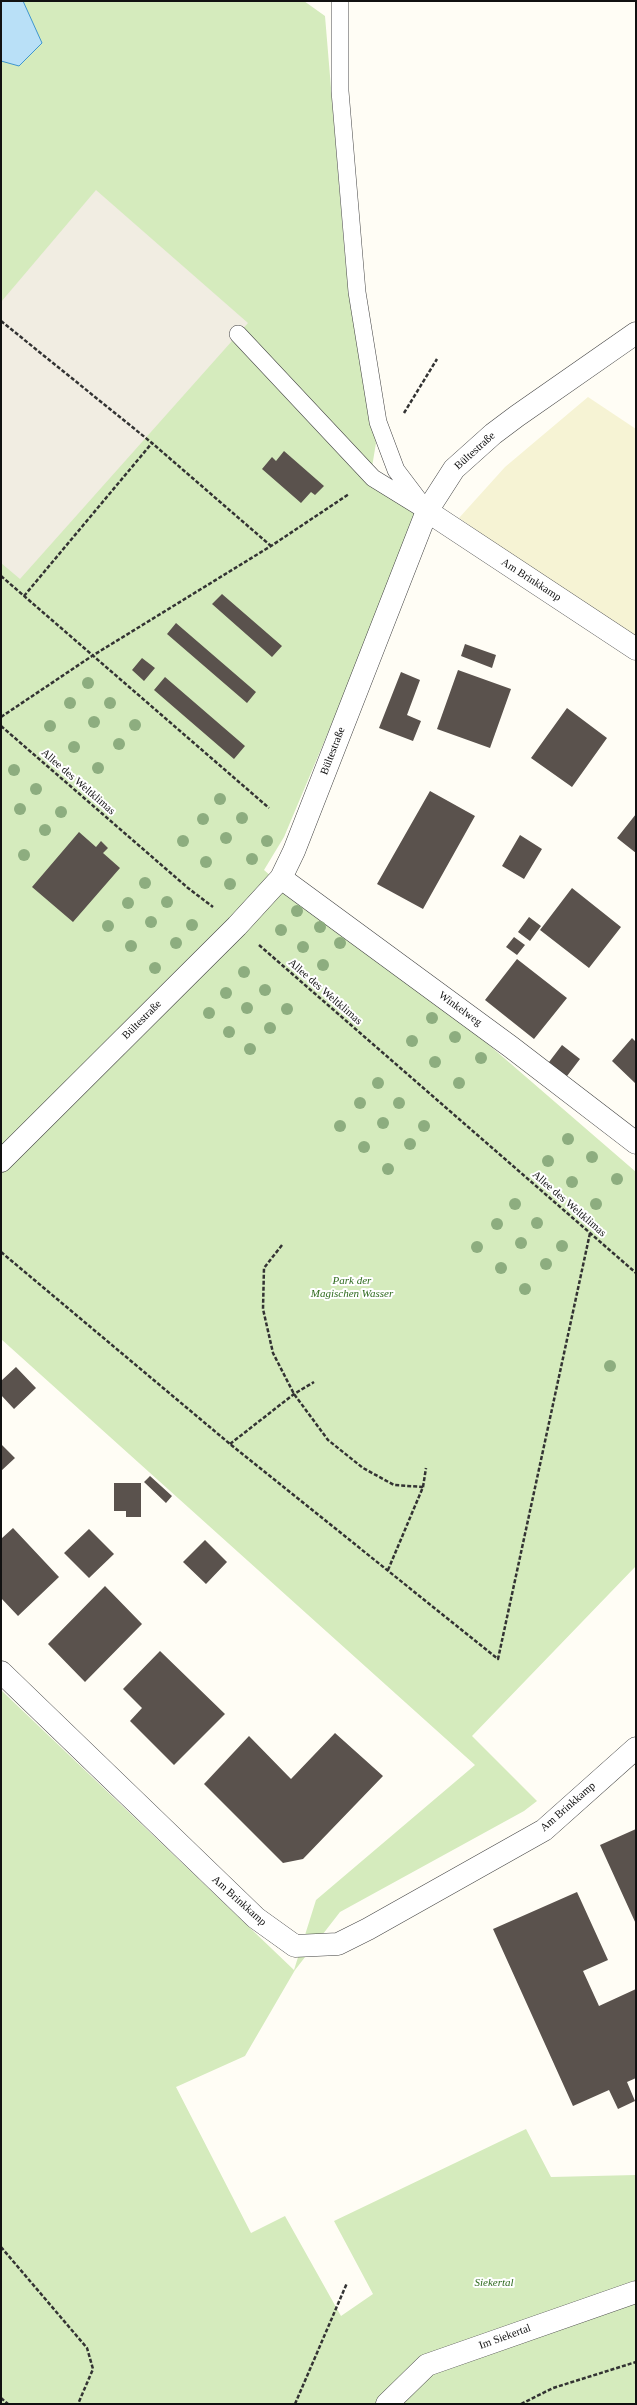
<!DOCTYPE html>
<html>
<head>
<meta charset="utf-8">
<style>
  body { margin:0 }
  #map { position:relative; width:637px; height:2405px; overflow:hidden; background:#fffdf5; font-family:Georgia,serif }
  canvas { display:block }
  .frame { position:absolute; inset:0; border:2px solid #111; pointer-events:none }
</style>
</head>
<body>
<div id="map">
<canvas width="637" height="2405"></canvas>
<div class="frame"></div>
</div>
<script>
const g = document.querySelector('canvas').getContext('2d');
g.lineJoin = 'round';
function fillPath(path, color) {
  g.fillStyle = color;
  g.fill(path, 'evenodd');
}
function shape(rows) {
  const path = new Path2D();
  for (const r of rows) {
    path.moveTo(r[0], r[1]);
    for (let i = 2; i < r.length; i += 2) path.lineTo(r[i], r[i + 1]);
  }
  return path;
}
function stroke(path, color, width, dash) {
  g.strokeStyle = color;
  g.lineWidth = width;
  g.lineCap = dash ? 'butt' : 'round';
  g.setLineDash(dash || []);
  g.stroke(path);
}
function label(font, color, halo, rows, align = 'center') {
  g.font = font + ' Georgia,serif';
  g.lineWidth = 4;
  g.setLineDash([]);
  g.textBaseline = 'middle';
  g.strokeStyle = halo;
  g.fillStyle = color;
  for (const [text, x, y, turn = 0] of rows) {
    g.save();
    g.translate(x, y);
    g.rotate((+turn || 0) * Math.PI / 180);
    g.textAlign = isNaN(turn) ? turn : align;
    if (halo) g.strokeText(text, 0, 0);
    g.fillText(text, 0, 0);
    g.restore();
  }
}
fillPath(shape([
  [588,397,636,429,636,643,459,518,505,467]
]), '#f6f3d4');
fillPath(shape([
  [1,1,304,1,325,16,346,268,376,443,372,467,423,507,284,837,264,870,295,897,452,1013,636,1172,636,1566,472,1736,537,1801,524,1811,340,1912,295,1970,245,2056,176,2087,251,2233,285,2216,341,2316,373,2294,334,2221,526,2129,551,2177,636,2175,636,2404,1,2404,1,1690,294,1970,316,1900,475,1765,1,1339]
]), '#d5ebbd');
fillPath(shape([
  [96,190,248,323,20,579,1,563,1,302]
]), '#f1ede2');
const water = shape([
  [1,1,23,1,42,43,19,66,1,61,1,1]
]);
fillPath(water, '#b9e0f7');
stroke(water, '#3f96cf', 1);
fillPath(shape([
  [284,451,324,486,315,495,311,492,301,503,262,469,272,457,276,461],
  [222,594,282,646,272,657,212,604],
  [176,623,256,692,247,703,167,634],
  [465,644,496,655,492,668,461,656],
  [142,658,155,668,144,681,132,670],
  [458,670,511,689,490,748,437,729],
  [401,672,420,680,407,715,421,721,413,741,379,728],
  [165,677,245,746,234,759,154,690],
  [567,708,607,738,572,787,531,758],
  [430,791,475,816,423,909,377,884],
  [636,814,636,853,617,838],
  [79,832,96,847,101,841,108,848,103,853,120,868,73,922,32,887],
  [520,835,542,849,524,879,502,866],
  [572,888,621,927,589,968,540,930],
  [529,917,541,926,530,941,518,932],
  [514,937,525,945,517,955,506,947],
  [517,959,567,998,534,1039,485,1000],
  [632,1038,636,1042,635,1083,612,1061],
  [562,1045,580,1059,564,1080,546,1066],
  [16,1367,36,1388,14,1409,1,1395,1,1381],
  [1,1444,15,1458,1,1471],
  [150,1476,172,1496,166,1503,144,1482],
  [114,1483,141,1483,141,1517,126,1517,126,1511,114,1511],
  [13,1528,59,1577,18,1616,1,1598,1,1539],
  [89,1529,114,1554,89,1578,64,1553],
  [205,1540,227,1562,206,1584,183,1562],
  [105,1586,142,1624,85,1682,48,1644],
  [160,1651,225,1714,174,1765,130,1721,142,1708,123,1689],
  [335,1733,383,1776,303,1859,283,1863,204,1784,249,1736,291,1779],
  [636,1829,636,1924,600,1845],
  [577,1892,608,1960,583,1971,599,2006,636,1989,636,2078,627,2082,635,2101,618,2109,609,2090,573,2106,493,1929]
]), '#5a524d');
const service = shape([
  [340,1,340,91,357,292,378,422,396,470,427,511],
  [238,334,373,478,420,507]
]);
const minor = shape([
  [427,511,636,649],
  [281,878,511,1047,636,1143],
  [1,1161,237,926,281,878,294,851,427,511,454,469,493,434,517,416,636,333],
  [1,1672,256,1918,295,1946,338,1944,368,1929,544,1830,636,1748],
  [387,2404,427,2365,636,2292]
]);
stroke(service, '#444', 18);
stroke(minor, '#444', 23);
stroke(shape([
  [1,321,152,443,271,546],
  [404,413,437,359],
  [1,576,269,808],
  [24,596,152,443],
  [1,717,92,656,271,546,349,494],
  [1,726,188,888,213,907],
  [259,945,636,1273],
  [282,1245,264,1268,263,1309,273,1353,294,1394,328,1440,363,1468,394,1485,423,1487,388,1570],
  [1,1252,230,1444,498,1659,590,1233],
  [230,1444,294,1394,314,1382],
  [423,1487,426,1468],
  [1,2247,87,2348,93,2369,78,2404],
  [1,2398,8,2404],
  [295,2404,347,2283],
  [521,2404,553,2388,636,2362]
]), '#333', 2.5, [4, 2]);
stroke(service, '#fff', 17);
stroke(minor, '#fff', 22);
g.fillStyle = '#8dad7f';
for (const [x, y] of [
  [88,683],
  [70,703],
  [110,703],
  [94,722],
  [135,725],
  [50,726],
  [119,744],
  [74,747],
  [98,768],
  [14,770],
  [36,789],
  [220,799],
  [20,809],
  [61,812],
  [242,818],
  [203,819],
  [45,830],
  [226,838],
  [183,841],
  [267,841],
  [24,855],
  [252,859],
  [206,862],
  [145,883],
  [230,884],
  [167,902],
  [128,903],
  [297,911],
  [151,922],
  [192,925],
  [108,926],
  [320,927],
  [281,930],
  [176,943],
  [340,943],
  [131,946],
  [303,947],
  [323,965],
  [155,968],
  [244,972],
  [265,990],
  [226,993],
  [247,1008],
  [287,1009],
  [209,1013],
  [432,1018],
  [270,1028],
  [229,1032],
  [455,1037],
  [412,1041],
  [250,1049],
  [481,1058],
  [435,1062],
  [378,1083],
  [459,1083],
  [360,1103],
  [399,1103],
  [383,1123],
  [340,1126],
  [424,1126],
  [568,1139],
  [410,1144],
  [364,1147],
  [592,1157],
  [548,1161],
  [388,1169],
  [617,1179],
  [572,1182],
  [515,1204],
  [596,1204],
  [537,1223],
  [497,1224],
  [521,1243],
  [562,1246],
  [477,1247],
  [546,1264],
  [501,1268],
  [525,1289],
  [610,1366]
]) {
  g.beginPath();
  g.arc(x, y, 6, 0, 2 * Math.PI);
  g.fill();
}
label('11px', '#111', '#fff', [
  ["Bültestraße",475,451,-42],
  ["Am Brinkkamp",531,580,33],
  ["Bültestraße",333,751,-69],
  ["Allee des Weltklimas",78,782,41],
  ["Allee des Weltklimas",325,992,41],
  ["Winkelweg",460,1009,36],
  ["Bültestraße",142,1020,-45],
  ["Allee des Weltklimas",569,1204,41],
  ["Am Brinkkamp",568,1807,-41],
  ["Am Brinkkamp",239,1901,42],
  ["Im Siekertal",505,2337,-20]
]);
label('italic 11px', '#2f6b1f', '#fff', [
  ["Park der",352,1281],
  ["Magischen Wasser",352,1294],
  ["Siekertal",494,2283]
]);
</script>
</body>
</html>
